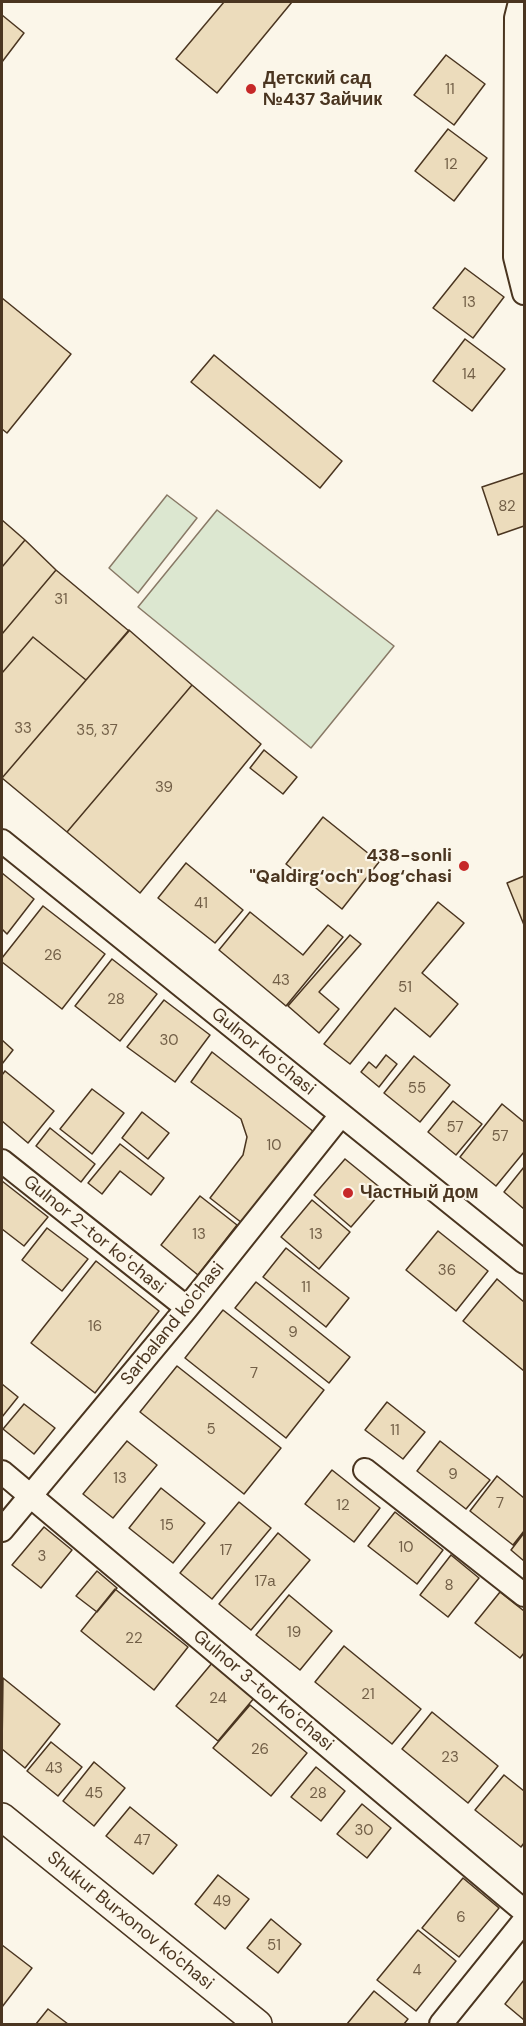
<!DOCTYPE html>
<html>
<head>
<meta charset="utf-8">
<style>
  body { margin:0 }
  #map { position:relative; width:526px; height:2026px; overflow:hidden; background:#fbf6e9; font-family:"DM Sans",sans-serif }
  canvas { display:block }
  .frame { position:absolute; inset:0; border:3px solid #4a3520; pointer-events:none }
</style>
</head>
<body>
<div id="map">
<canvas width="526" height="2026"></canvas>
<div class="frame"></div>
</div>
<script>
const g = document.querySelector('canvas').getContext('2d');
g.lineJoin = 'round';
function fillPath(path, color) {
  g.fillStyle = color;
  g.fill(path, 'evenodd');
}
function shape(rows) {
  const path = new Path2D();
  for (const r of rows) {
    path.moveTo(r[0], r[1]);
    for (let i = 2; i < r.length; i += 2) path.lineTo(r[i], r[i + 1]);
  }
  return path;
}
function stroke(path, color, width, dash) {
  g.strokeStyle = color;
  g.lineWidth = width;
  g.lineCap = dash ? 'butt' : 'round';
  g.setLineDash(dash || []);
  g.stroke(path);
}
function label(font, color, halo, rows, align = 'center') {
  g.font = font + ' "DM Sans",sans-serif';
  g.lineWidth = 4.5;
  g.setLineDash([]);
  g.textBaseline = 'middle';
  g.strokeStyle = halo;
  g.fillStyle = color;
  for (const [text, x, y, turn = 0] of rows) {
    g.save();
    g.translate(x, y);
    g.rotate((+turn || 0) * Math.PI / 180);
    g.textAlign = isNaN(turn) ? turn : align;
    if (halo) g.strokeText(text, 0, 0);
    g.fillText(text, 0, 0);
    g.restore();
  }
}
const green = shape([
  [167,495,197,518,138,593,109,568,167,495],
  [217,510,394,646,311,748,138,607,217,510]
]);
fillPath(green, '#dce7d0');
stroke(green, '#887966', 1.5);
const building = shape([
  [224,2,292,2,217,93,176,59,224,2],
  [2,15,24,33,2,62,2,15],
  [446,55,485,84,454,125,414,95,446,55],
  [448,129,487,158,454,201,415,171,448,129],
  [465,268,504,297,473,338,433,308,465,268],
  [2,298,71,354,7,433,2,429,2,298],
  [465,339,505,369,472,411,433,381,465,339],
  [214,355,342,461,320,488,191,382,214,355],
  [524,473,524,526,498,535,482,487,524,473],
  [2,520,25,540,2,567,2,520],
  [25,540,56,570,2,634,2,567,25,540],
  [56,570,129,631,86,680,33,637,2,673,2,634,56,570],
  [129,630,192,685,67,832,2,778,129,630],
  [33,637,86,680,2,778,2,673,33,637],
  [192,685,261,744,140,893,67,832,192,685],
  [264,750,297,777,283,794,250,768,264,750],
  [323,817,379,862,342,909,286,864,323,817],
  [186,863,243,910,215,943,158,898,186,863],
  [2,873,34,899,7,934,2,929,2,873],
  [524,876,524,925,507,883,524,876],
  [438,902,464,923,422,973,458,1004,430,1037,395,1008,350,1064,324,1044,438,902],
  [43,906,105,954,62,1009,2,962,2,958,43,906],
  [250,912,303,955,328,925,343,937,286,1006,219,950,250,912],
  [350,935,361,944,319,992,339,1009,319,1033,288,1006,350,935],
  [112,959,157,994,120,1041,75,1006,112,959],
  [164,1000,210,1035,175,1082,127,1047,164,1000],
  [2,1040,13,1050,2,1064,2,1040],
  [212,1052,314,1132,242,1223,210,1198,243,1155,247,1137,241,1119,191,1082,212,1052],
  [386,1055,397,1064,379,1087,361,1072,369,1062,376,1068,386,1055],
  [414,1056,450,1085,420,1122,384,1093,414,1056],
  [5,1071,54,1111,28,1143,2,1121,2,1075,5,1071],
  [92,1089,124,1113,92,1154,60,1129,92,1089],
  [453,1101,482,1124,456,1155,428,1132,453,1101],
  [502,1104,524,1122,524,1152,496,1186,460,1157,502,1104],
  [142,1112,169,1133,148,1159,122,1138,142,1112],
  [50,1128,95,1164,81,1182,36,1146,50,1128],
  [120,1144,164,1178,151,1195,120,1171,102,1194,88,1183,120,1144],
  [345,1159,383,1190,351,1227,314,1195,345,1159],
  [524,1167,524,1209,504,1192,524,1167],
  [2,1181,48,1217,24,1246,2,1229,2,1181],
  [200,1196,237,1225,198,1275,161,1245,200,1196],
  [312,1200,350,1232,319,1269,281,1237,312,1200],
  [47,1228,88,1259,62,1291,22,1260,47,1228],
  [438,1231,488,1271,456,1311,406,1270,438,1231],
  [286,1248,349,1298,326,1327,263,1277,286,1248],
  [96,1261,159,1311,95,1393,31,1343,96,1261],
  [497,1279,524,1302,524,1371,463,1321,497,1279],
  [256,1282,350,1357,329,1383,235,1308,256,1282],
  [223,1310,324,1390,286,1438,185,1358,223,1310],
  [177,1366,281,1448,244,1494,140,1412,177,1366],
  [2,1384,18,1397,2,1417,2,1384],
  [387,1402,425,1432,403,1459,365,1430,387,1402],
  [24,1404,55,1428,34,1454,3,1429,24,1404],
  [127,1441,157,1465,113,1518,83,1494,127,1441],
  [440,1441,490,1480,466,1509,417,1471,440,1441],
  [332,1470,380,1508,354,1542,305,1504,332,1470],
  [497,1476,524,1498,524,1531,513,1545,470,1511,497,1476],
  [161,1488,205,1523,173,1563,129,1528,161,1488],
  [239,1502,271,1528,212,1599,180,1573,239,1502],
  [395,1512,443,1550,417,1584,368,1546,395,1512],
  [44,1527,72,1550,41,1588,12,1565,44,1527],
  [278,1533,310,1560,251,1630,219,1604,278,1533],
  [524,1533,524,1561,511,1550,524,1533],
  [451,1555,479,1578,448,1617,420,1595,451,1555],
  [97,1571,117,1588,97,1612,76,1596,97,1571],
  [115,1589,188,1647,154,1690,81,1631,115,1589],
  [500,1592,524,1611,524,1653,520,1658,475,1623,500,1592],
  [289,1595,332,1631,300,1670,256,1635,289,1595],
  [344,1646,421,1709,392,1744,315,1682,344,1646],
  [218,1656,260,1691,218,1741,176,1706,218,1656],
  [3,1678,60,1724,25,1768,2,1749,3,1678],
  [250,1705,307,1753,271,1796,213,1748,250,1705],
  [432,1712,498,1766,468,1803,402,1749,432,1712],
  [51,1742,82,1767,58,1796,27,1771,51,1742],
  [94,1762,125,1788,94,1826,63,1801,94,1762],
  [316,1767,345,1791,321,1821,291,1797,316,1767],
  [504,1775,524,1791,524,1843,521,1847,475,1810,504,1775],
  [362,1804,391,1828,367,1858,337,1834,362,1804],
  [130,1807,177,1845,153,1874,106,1836,130,1807],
  [218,1875,249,1899,225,1929,195,1904,218,1875],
  [463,1878,499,1908,459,1957,422,1928,463,1878],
  [271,1919,301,1944,278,1973,247,1948,271,1919],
  [418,1930,456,1961,416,2011,377,1980,418,1930],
  [2,1945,32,1968,2,2007,2,1945],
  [524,1980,524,2020,505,2004,524,1980],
  [374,1991,408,2019,404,2024,347,2024,374,1991],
  [48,2009,68,2024,36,2024,48,2009]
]);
fillPath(building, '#ecdcbc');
stroke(building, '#4a3520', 1.5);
const minor = shape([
  [520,2,516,18,515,257,524,293],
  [2,841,524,1262],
  [2,1161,187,1308],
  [365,1470,524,1595],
  [2,1472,524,1911],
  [2,1530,187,1308,341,1115],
  [441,2024,524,1921]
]);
const tertiary = shape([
  [2,1817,258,2024]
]);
stroke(minor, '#4a3520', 26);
stroke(tertiary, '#4a3520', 30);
stroke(minor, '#fbf6e9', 22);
stroke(tertiary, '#fbf6e9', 27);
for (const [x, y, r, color] of [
  [251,89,6,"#c62828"],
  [464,866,6,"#c62828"],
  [348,1193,6,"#c62828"]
]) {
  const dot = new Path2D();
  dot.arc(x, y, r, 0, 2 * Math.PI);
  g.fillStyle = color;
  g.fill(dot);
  stroke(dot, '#fbf6e9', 2);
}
label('15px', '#725f47', null, [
  ["11",450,90],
  ["12",451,165],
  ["13",469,303],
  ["14",469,375],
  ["82",507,507],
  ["31",61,600],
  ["33",23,729],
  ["35, 37",97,731],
  ["39",164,788],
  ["41",201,904],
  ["26",53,956],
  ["43",281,981],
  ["51",405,988],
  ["28",116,1000],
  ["30",169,1041],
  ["55",417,1089],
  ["57",455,1128],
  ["57",500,1137],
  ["10",274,1146],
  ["13",199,1235],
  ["13",316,1235],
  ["36",447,1271],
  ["11",306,1288],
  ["16",95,1327],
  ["9",293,1333],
  ["7",254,1374],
  ["5",211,1430],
  ["11",395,1431],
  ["9",453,1475],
  ["13",120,1479],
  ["7",500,1504],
  ["12",343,1506],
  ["15",167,1526],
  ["10",406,1548],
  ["17",226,1551],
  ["3",42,1557],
  ["17а",265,1582],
  ["8",449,1586],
  ["19",294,1633],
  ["22",134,1639],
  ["21",368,1695],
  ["24",218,1699],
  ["26",260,1750],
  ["23",450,1758],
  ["43",54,1769],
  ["45",94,1794],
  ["28",318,1794],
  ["30",364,1831],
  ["47",142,1841],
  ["49",222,1902],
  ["6",461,1918],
  ["51",274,1946],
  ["4",417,1971]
]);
label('bold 18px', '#4a3520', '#fbf6e9', [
  ["Детский сад",263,79],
  ["№437 Зайчик",263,100],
  ["438-sonli",452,856,"right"],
  ["\"Qaldirg‘och\" bog‘chasi",452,877,"right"],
  ["Частный дом",360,1193]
], 'left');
label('18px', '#4a3520', '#fbf6e9', [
  ["Gulnor koʻchasi",263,1052,39],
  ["Gulnor 2-tor koʻchasi",94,1235,39],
  ["Sarbaland ko'chasi",173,1324,-51],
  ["Gulnor 3-tor koʻchasi",263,1691,40],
  ["Shukur Burxonov ko'chasi",130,1921,39]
]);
</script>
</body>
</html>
